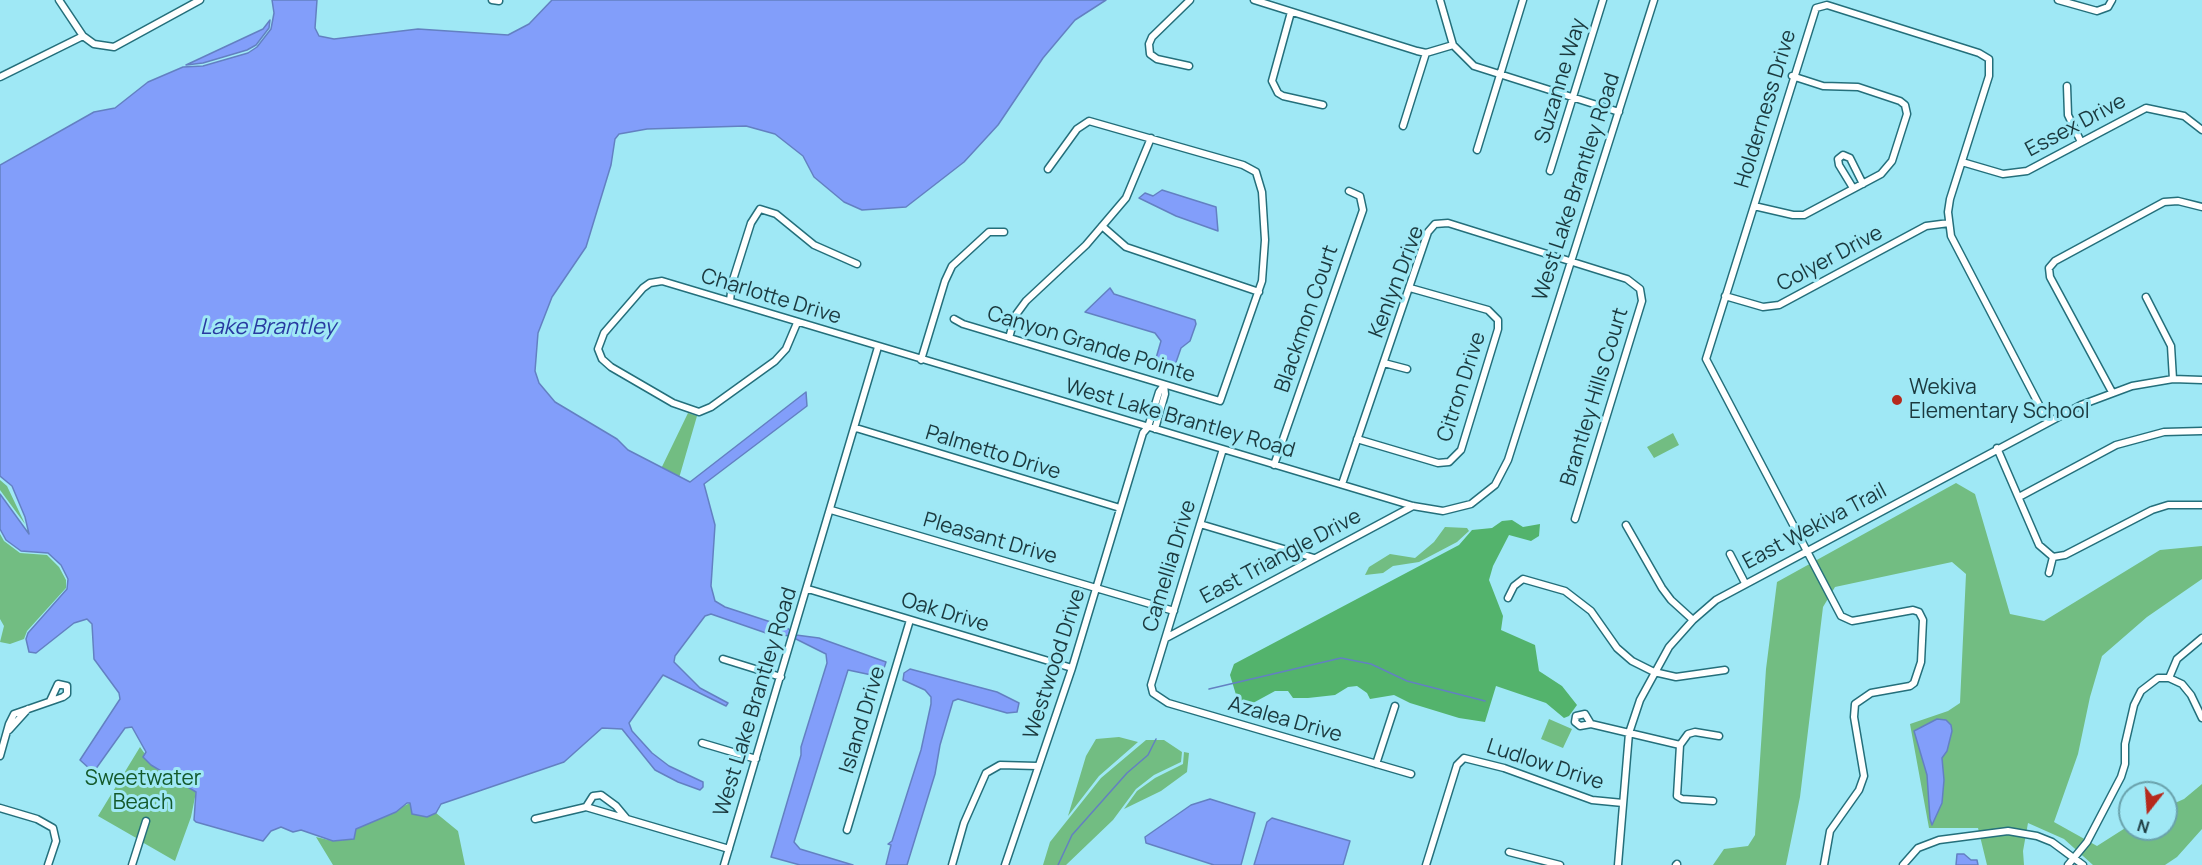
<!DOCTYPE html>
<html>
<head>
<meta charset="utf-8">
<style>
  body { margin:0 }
  #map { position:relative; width:2202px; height:865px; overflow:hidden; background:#9fe8f5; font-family:Manrope,sans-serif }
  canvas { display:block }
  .north { position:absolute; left:2118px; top:781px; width:60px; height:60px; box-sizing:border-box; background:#9fe8f5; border:2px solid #6aa2ac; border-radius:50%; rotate:197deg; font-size:16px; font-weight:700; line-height:24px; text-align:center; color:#1b393e }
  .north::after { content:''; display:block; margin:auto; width:21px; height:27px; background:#b6291c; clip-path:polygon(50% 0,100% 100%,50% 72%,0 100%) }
</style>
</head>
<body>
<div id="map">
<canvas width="2202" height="865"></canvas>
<div class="north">N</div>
</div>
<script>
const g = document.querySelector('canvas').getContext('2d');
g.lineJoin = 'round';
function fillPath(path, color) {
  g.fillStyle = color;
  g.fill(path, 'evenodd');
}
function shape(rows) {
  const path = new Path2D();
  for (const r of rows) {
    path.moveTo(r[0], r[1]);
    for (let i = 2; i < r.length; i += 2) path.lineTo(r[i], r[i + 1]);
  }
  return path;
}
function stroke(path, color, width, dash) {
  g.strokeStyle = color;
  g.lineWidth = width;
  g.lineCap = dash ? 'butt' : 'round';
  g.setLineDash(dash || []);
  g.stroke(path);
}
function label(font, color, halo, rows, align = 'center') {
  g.font = font + ' Manrope,sans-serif';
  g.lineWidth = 6;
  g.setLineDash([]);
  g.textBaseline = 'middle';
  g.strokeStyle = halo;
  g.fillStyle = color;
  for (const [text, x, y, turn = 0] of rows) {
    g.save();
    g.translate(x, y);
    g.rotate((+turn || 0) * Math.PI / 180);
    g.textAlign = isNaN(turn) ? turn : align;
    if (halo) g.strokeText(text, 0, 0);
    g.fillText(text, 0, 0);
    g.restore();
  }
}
fillPath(shape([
  [688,413,697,416,677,485,658,475],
  [1673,433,1679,445,1654,458,1647,447],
  [0,480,7,486,25,524,0,490],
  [1956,483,1975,494,2010,614,2044,621,2160,550,2202,546,2202,579,2147,617,2102,656,2090,697,2078,754,2054,822,2097,846,2130,825,2130,829,2166,829,2166,807,2184,799,2202,784,2202,829,2177,857,2165,865,2093,865,2064,839,2028,823,2023,851,2024,865,1987,865,1978,828,1929,828,1910,724,1948,711,1960,703,1966,574,1952,562,1835,587,1823,607,1800,797,1786,865,1713,865,1724,849,1748,846,1755,835,1766,669,1777,582],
  [1445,527,1467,528,1469,531,1457,542,1419,562,1393,566,1383,573,1365,575,1369,567,1390,554,1415,558,1434,542],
  [0,534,4,541,20,553,47,555,59,567,66,580,66,588,27,631,24,639,10,644,0,642,4,626,0,619],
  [1549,719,1572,729,1563,748,1541,739],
  [1119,737,1138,742,1099,776,1068,816,1086,756,1096,739],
  [1146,740,1164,740,1182,752,1181,762,1154,775,1136,789,1113,820,1066,865,1043,865,1050,842,1101,778],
  [140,747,145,754,144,757,161,773,196,792,191,817,175,861,142,842,149,819,144,818,138,839,98,816],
  [1184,752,1189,753,1187,772,1161,791,1124,809,1137,791,1155,778,1183,764],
  [410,803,427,817,436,813,458,831,465,865,333,865,316,837,333,841,354,839,356,829]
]), '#72bd82');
fillPath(shape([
  [1512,520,1523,527,1540,524,1539,536,1531,541,1509,535,1493,566,1489,580,1503,616,1501,630,1535,645,1539,671,1562,686,1577,705,1569,716,1564,718,1546,703,1496,686,1485,722,1459,718,1410,703,1394,695,1370,699,1367,693,1357,686,1348,687,1335,695,1308,698,1293,698,1288,691,1275,691,1253,703,1243,704,1237,698,1230,675,1234,664,1459,545,1472,530,1492,528,1502,521]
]), '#53b36c');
const water = shape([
  [272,0,317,0,315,28,319,36,334,39,418,29,508,35,529,24,552,0,1106,0,1075,20,1043,58,998,125,964,162,906,207,862,210,844,202,814,177,803,156,775,134,746,126,647,129,619,134,615,139,611,165,586,247,552,297,538,333,535,371,539,383,555,402,617,439,628,450,690,482,806,392,807,406,704,484,715,525,711,586,715,601,725,607,786,627,796,635,819,638,886,662,881,677,848,670,794,842,800,849,853,865,800,865,771,857,801,755,801,747,827,663,826,654,790,636,766,633,711,614,705,616,675,656,674,662,700,688,728,703,726,706,663,675,629,723,632,731,652,753,669,766,703,782,703,787,700,790,678,782,655,770,622,729,602,728,564,762,441,804,436,813,427,817,412,814,410,803,407,803,396,812,356,829,354,839,333,841,301,830,293,832,281,827,271,831,263,841,196,822,194,820,196,792,151,765,143,757,146,752,132,727,125,728,95,770,91,770,80,760,120,699,119,693,94,659,92,624,87,619,74,623,36,653,29,652,26,639,28,633,67,589,68,579,61,565,48,553,21,551,6,540,0,529,0,494,29,534,25,517,12,486,0,476,0,165,94,112,115,108,148,82,183,67,203,66,248,53,257,47,271,29,274,13,272,0],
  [270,20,269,28,256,45,247,50,203,63,186,65,263,29,270,20],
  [1162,190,1216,207,1218,231,1176,216,1139,198,1145,193,1153,196,1162,190],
  [1110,288,1114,294,1195,320,1196,324,1190,341,1181,348,1174,368,1154,365,1161,341,1155,333,1085,312,1110,288],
  [910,669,997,692,1019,703,1017,712,1007,713,958,699,953,701,940,745,935,774,907,865,886,865,891,845,888,844,892,841,921,750,931,704,931,697,925,690,903,680,904,673,910,669],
  [1937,719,1946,720,1951,725,1952,731,1947,751,1942,758,1944,780,1942,803,1932,825,1930,819,1927,775,1914,731,1937,719],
  [1210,799,1255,813,1241,865,1214,865,1146,843,1145,837,1191,805,1210,799],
  [1272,818,1350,841,1343,865,1254,865,1267,822,1272,818],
  [1957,854,1964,854,1971,860,1977,860,1978,865,1956,865,1957,854]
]);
fillPath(water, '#829efa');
stroke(water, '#6380c2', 1.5);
stroke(shape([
  [1209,689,1341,658,1371,664,1407,681,1485,701],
  [1058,865,1072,835,1127,773,1148,755,1156,739]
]), '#6380c2', 1.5);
const minor = shape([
  [59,0,83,36,94,44,114,47,200,0],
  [492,0,499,1],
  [1254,0,1417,51,1426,53,1453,45],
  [1440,0,1453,45,1474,66,1619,112],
  [2058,0,2097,11,2108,7,2112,0],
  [1291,12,1272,81,1278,93,1283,96,1323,105],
  [1189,66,1157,59,1150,54,1149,44,1152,37,1190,0],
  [0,77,83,36],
  [2067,86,2068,115,2081,142],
  [1403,126,1426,53],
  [1477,150,1523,0],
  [1962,162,2003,174,2027,171,2146,108,2184,116,2202,130],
  [1550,171,1603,0],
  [1853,188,1839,165,1838,159,1843,155,1850,158,1863,184],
  [1754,206,1793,215,1804,215,1881,174,1892,161,1907,114,1905,105,1900,101,1858,87,1823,86,1792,76],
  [1102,226,1126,247,1259,292],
  [1725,296,1763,307,1779,305,1926,226,1949,223],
  [2146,297,2171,346,2173,379],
  [730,301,732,283,751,223,760,209,776,214,814,245,857,264],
  [954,319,963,324,1220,401,1262,281,1265,240,1262,192,1256,172,1243,165,1089,121,1077,129,1048,169],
  [797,323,786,349,775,361,711,407,699,412,673,403,611,367,602,359,598,349,604,333,643,288,650,283,662,281,1413,506,1443,511,1471,504,1495,485,1508,460,1654,0],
  [1009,338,1015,316,1026,301,1086,245,1126,198,1151,138],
  [921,360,945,281,952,266,989,232,1004,232],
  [1384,363,1407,369],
  [2112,392,2050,277,2049,268,2055,261,2164,202,2178,201,2202,207],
  [856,428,1120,508],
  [1357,439,1438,463,1449,462,1461,450,1498,329,1498,320,1488,310,1410,288],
  [1997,448,2039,545,2053,557,2065,555,2152,510,2168,505,2202,505],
  [1223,449,1151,685,1153,693,1168,703,1411,774],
  [1274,465,1363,210,1360,196,1349,191],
  [1342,484,1428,232,1435,224,1448,223,1627,279,1640,289,1642,301,1575,519],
  [2019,497,2116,445,2164,432,2202,431],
  [831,510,1174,611],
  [1200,524,1314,558],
  [1626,525,1662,588,1671,600,1693,620],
  [1730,554,1745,583],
  [2049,573,2053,557],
  [808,589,1072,668],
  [1508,598,1514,586,1523,579,1565,591,1591,611,1617,648,1632,661,1654,672,1676,677,1725,670],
  [1166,638,1413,506],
  [723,659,781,677],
  [2169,678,2177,659,2202,638],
  [1591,724,1585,714,1576,716,1575,722,1580,726,1591,724,1680,745],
  [9,730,28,709],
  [702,743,756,759],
  [0,756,9,724,14,714,63,697,67,694,67,686,58,684,50,701],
  [1376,764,1395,706],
  [1713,801,1682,799,1677,796,1680,745,1688,734,1695,732,1719,736],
  [586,807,593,796,601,795,616,806,626,818],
  [0,808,37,819,53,828,56,841,48,865],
  [535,819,586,807,729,849],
  [847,830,910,620],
  [1509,852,1560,865],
  [132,865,146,821],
  [724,865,878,347],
  [952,865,964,823,986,773,1000,765,1037,766],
  [1005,865,1072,668,1143,433,1148,427,1159,392,1164,385,1165,394,1155,429],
  [1426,865,1457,765,1464,758,1504,768,1592,800,1623,803],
  [1618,865,1629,733,1640,700,1669,647,1693,620,1716,600,2081,405,2132,386,2173,379,2202,380],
  [1676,865,1677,864],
  [1824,865,1830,831,1859,790,1864,776,1854,717,1855,704,1871,693,1910,686,1914,683,1921,662,1923,620,1919,612,1913,610,1852,621,1841,616,1706,359,1816,8,1827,5,1979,53,1989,59,1989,76,1950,199,1948,212,1951,236,2048,422],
  [1903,865,1918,848,1939,840,2008,831,2037,836,2052,842,2083,865],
  [2068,865,2087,842,2121,777,2125,764,2125,744,2134,705,2141,691,2158,678,2169,678,2182,684,2191,695,2202,718]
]);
stroke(minor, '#246f7b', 9);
stroke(minor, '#fff', 6);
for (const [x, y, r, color] of [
  [1897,400,6,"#b6291c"]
]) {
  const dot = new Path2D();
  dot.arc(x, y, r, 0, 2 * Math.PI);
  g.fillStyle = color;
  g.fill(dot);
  stroke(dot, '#9fe8f5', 2);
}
label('21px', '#1b393e', '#9fe8f5', [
  ["Suzanne Way",1561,81,-73],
  ["Holderness Drive",1766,109,-73],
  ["Essex Drive",2076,126,-28],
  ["West Lake Brantley Road",1577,187,-72],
  ["Colyer Drive",1830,259,-28],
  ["Kenlyn Drive",1397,282,-69],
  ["Charlotte Drive",771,297,17],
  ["Blackmon Court",1307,319,-71],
  ["Canyon Grande Pointe",1091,345,17],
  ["Citron Drive",1462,387,-72],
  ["Brantley Hills Court",1595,397,-73],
  ["West Lake Brantley Road",1180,419,16],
  ["Palmetto Drive",993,453,17],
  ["East Wekiva Trail",1815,527,-28],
  ["Pleasant Drive",990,539,16],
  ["East Triangle Drive",1281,557,-28],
  ["Camellia Drive",1170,566,-73],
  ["Oak Drive",945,613,17],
  ["Westwood Drive",1055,664,-72],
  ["West Lake Brantley Road",756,702,-73],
  ["Island Drive",863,720,-73],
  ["Azalea Drive",1285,720,16],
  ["Ludlow Drive",1545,765,18]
]);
label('21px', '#1b393e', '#9fe8f5', [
  ["Wekiva",1909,388],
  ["Elementary School",1909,412]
], 'left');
label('21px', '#14592b', '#9fe8f5', [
  ["Sweetwater",143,779],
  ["Beach",143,803]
]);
label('italic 22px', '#2839a1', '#9fe8f5', [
  ["Lake Brantley",268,328]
]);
</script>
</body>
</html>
